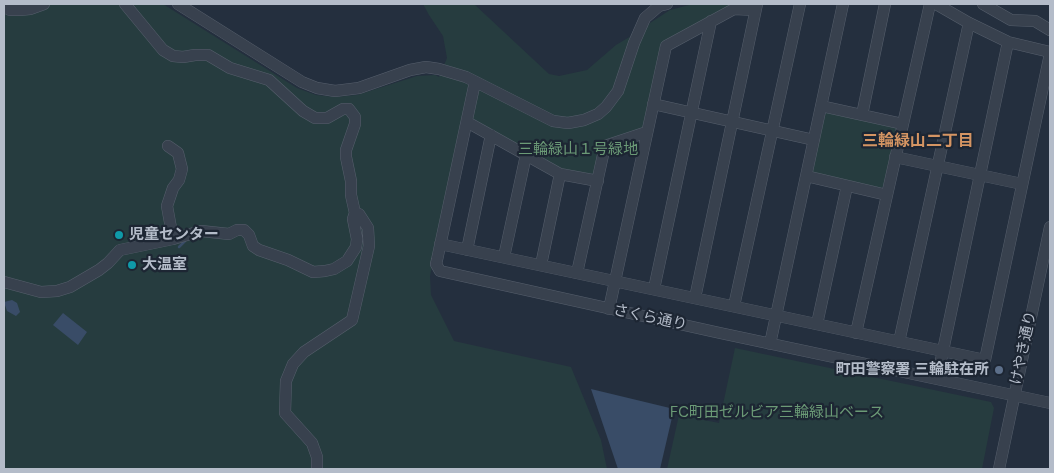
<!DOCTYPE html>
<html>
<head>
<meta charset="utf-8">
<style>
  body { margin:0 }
  #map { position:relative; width:1054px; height:473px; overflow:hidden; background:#242f3e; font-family:"DM Sans",sans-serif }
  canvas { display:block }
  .frame { position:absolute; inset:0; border:5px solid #b4bcc9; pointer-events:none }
</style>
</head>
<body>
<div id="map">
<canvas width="1054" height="473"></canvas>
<div class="frame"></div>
</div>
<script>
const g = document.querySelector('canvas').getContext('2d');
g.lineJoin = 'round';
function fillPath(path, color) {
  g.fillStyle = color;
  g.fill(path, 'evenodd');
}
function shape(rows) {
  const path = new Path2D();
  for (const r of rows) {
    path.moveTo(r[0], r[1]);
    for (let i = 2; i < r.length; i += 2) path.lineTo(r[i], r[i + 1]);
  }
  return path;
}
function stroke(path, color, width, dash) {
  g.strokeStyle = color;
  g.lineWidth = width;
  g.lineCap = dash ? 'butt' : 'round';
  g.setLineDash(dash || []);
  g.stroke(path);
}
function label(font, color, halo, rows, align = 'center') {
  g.font = font + ' "DM Sans","Noto Sans JP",sans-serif';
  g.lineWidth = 4.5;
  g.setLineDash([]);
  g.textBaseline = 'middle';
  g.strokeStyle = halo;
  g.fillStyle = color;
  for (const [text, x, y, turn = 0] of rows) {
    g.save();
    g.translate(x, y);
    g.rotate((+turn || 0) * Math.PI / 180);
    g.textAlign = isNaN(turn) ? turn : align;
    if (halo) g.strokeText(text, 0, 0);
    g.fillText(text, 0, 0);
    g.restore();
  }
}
fillPath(shape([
  [4,4,163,4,297,88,316,95,335,97,357,95,417,76,435,75,439,77,447,58,443,36,429,15,423,4,474,4,549,74,559,76,587,70,616,45,648,26,650,23,670,10,693,4,750,4,662,44,644,128,602,143,594,174,559,169,465,114,430,276,431,295,454,341,571,367,601,440,607,469,4,469],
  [828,112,895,127,897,130,885,185,881,188,814,174,811,170,824,115],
  [735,348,991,402,994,408,982,469,667,469,679,415,719,423]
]), '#263c3f');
fillPath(shape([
  [12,300,17,303,20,312,16,316,7,311,4,302],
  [63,313,87,332,78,345,53,325],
  [591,389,674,409,660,469,618,469]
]), '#394c67');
stroke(shape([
  [179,247,185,241]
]), '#394c67', 2.5);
const minor = shape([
  [125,4,163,50,173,56,183,57,195,55,208,55,230,68,269,80,303,111,315,118,327,118,343,109,349,109,355,117,355,124,346,150,346,157,351,181,351,195,355,213,353,219,357,239,356,247,347,261,334,269,325,271,313,272,288,260,259,250,253,246,249,235,244,230,237,230,229,234,201,231,173,239],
  [178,4,302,82,317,88,335,91,359,88,410,70,426,67,439,69,466,77,553,121,568,123,584,120,598,114,606,107,618,91,634,43,645,18,659,6,667,4],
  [936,4,969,23,1008,42,1050,52],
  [983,4,1011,20,1035,21,1050,30],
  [4,7,10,10,20,10,30,9,44,4],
  [475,82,437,260,436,264,440,271,720,333,1050,403],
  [653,104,814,140],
  [821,106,903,124],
  [862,115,885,4],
  [467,122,560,174,598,181],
  [895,157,1022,184],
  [806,176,887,195],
  [440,244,985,360,1050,54],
  [467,250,491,135],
  [504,257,526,155],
  [541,265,560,174],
  [577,273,605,146,647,132],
  [4,282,41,292,57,291,70,287,99,270,108,263,120,250,173,239,167,206,173,188,179,180,182,169,178,153,168,146],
  [654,289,711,21],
  [695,298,757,4],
  [734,306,800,4],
  [609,309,666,46,734,9,755,10],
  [817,324,847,186],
  [856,333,930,4],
  [899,342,969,23],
  [770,344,843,4],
  [937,379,1008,42],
  [317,469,317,457,312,443,285,413,286,381,293,364,304,352,352,320,369,246,368,228,359,214,355,213],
  [999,469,1050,227]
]);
stroke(minor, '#565f6c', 12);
stroke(minor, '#38414e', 11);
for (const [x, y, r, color] of [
  [119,235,5,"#0f9aa8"],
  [132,265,5,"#0f9aa8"],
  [999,370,5,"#5c6f8a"]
]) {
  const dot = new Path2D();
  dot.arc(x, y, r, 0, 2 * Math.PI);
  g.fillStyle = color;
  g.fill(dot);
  stroke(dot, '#1d2633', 2);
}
label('15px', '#6b9a76', '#1d2633', [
  ["三輪緑山１号緑地",578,150],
  ["FC町田ゼルビア三輪緑山ベース",777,413]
]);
label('bold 15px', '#b4bcc9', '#1d2633', [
  ["児童センター",129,235],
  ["大温室",142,265],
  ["町田警察署 三輪駐在所",989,370,"right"]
], 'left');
label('15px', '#b4bcc9', '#1d2633', [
  ["さくら通り",650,318,12],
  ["けやき通り",1024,348,-78]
]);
label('bold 16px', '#d59563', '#1d2633', [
  ["三輪緑山二丁目",918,142]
]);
</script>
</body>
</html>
